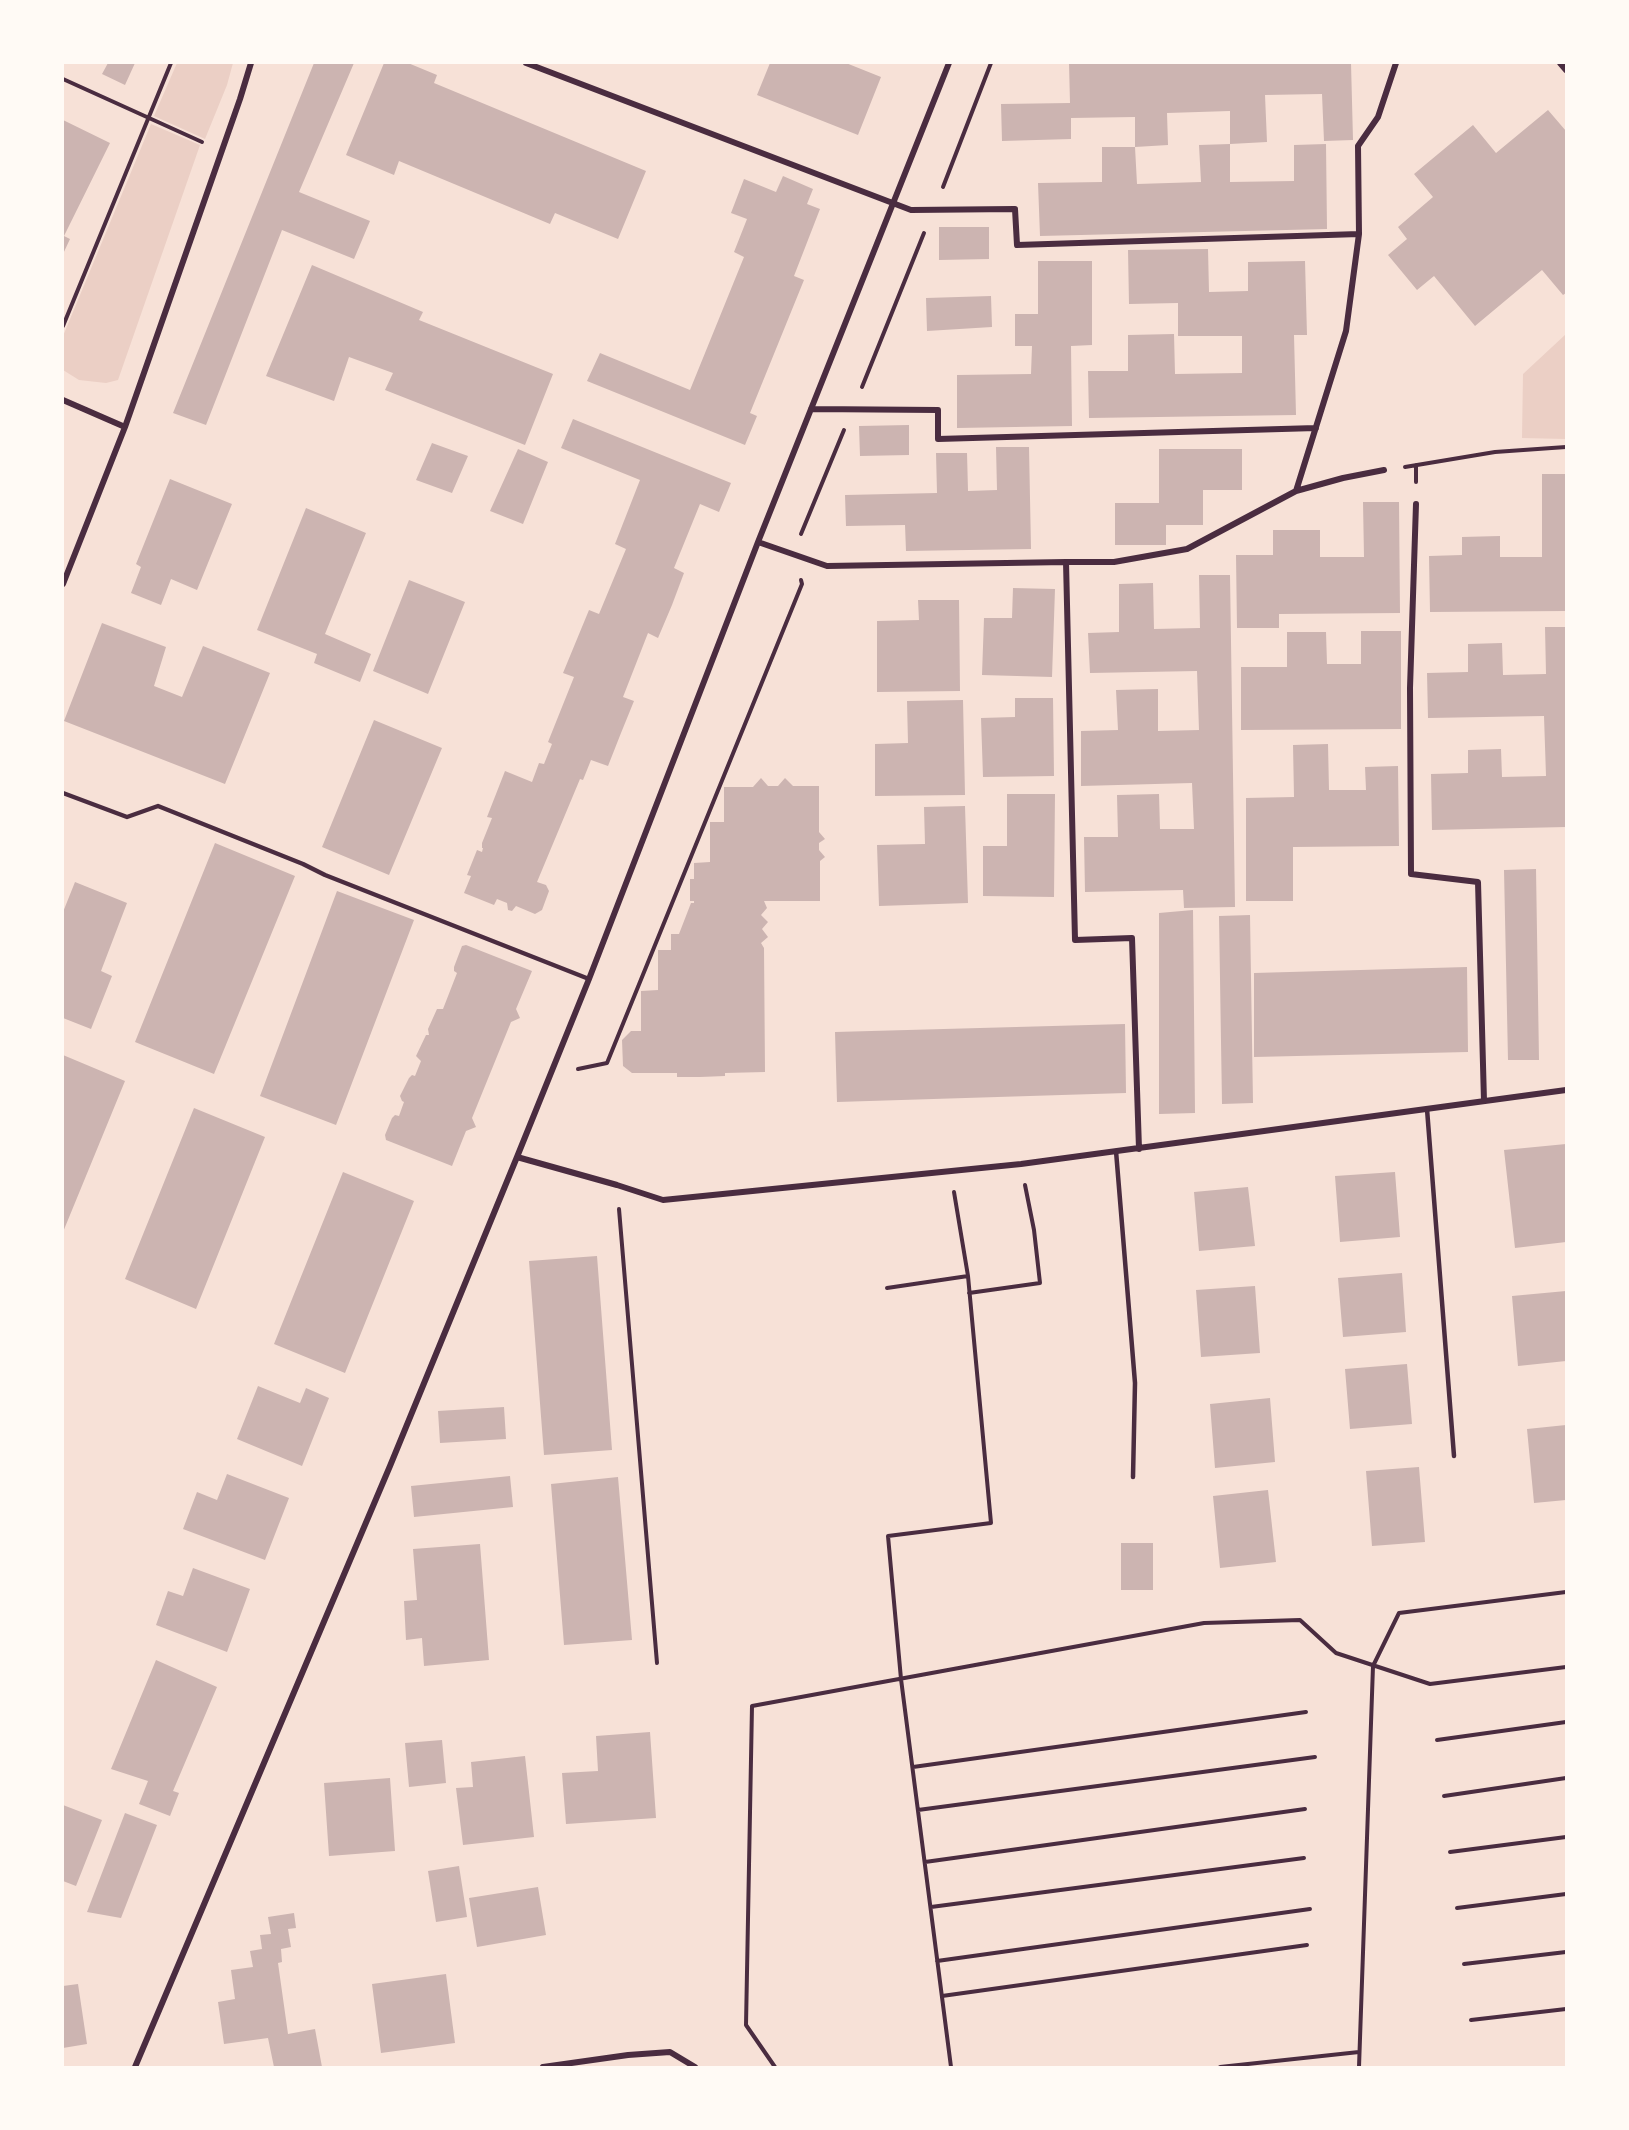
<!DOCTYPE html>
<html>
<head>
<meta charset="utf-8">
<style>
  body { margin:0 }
  #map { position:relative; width:1629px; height:2130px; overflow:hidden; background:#f7e1d7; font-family:"Golos Text",sans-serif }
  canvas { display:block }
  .frame { position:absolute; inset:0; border:64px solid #fffaf5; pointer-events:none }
</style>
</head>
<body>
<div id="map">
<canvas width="1629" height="2130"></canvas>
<div class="frame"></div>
</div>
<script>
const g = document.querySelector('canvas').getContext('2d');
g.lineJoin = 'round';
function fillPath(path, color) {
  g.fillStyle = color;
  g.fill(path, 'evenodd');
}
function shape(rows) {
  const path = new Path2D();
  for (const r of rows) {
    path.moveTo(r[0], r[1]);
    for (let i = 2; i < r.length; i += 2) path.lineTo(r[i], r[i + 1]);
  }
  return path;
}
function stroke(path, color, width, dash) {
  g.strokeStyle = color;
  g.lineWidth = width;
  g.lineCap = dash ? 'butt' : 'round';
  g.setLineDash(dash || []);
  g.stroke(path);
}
fillPath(shape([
  [177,63,233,63,227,85,205,139,154,116],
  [151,124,200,145,118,380,106,383,79,380,63,370,63,336],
  [1566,334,1566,439,1522,438,1523,374]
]), '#ebcfc5');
fillPath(shape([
  [108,63,135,63,125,85,102,74],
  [314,63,354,63,299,192,370,221,354,259,282,230,206,425,173,413],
  [384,63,408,63,437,75,434,83,646,171,618,239,555,213,550,224,399,161,394,175,346,155],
  [770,63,846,63,881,77,858,135,757,95],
  [1069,63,1351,63,1353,140,1324,141,1322,94,1265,95,1267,142,1230,144,1230,182,1294,181,1294,145,1326,144,1327,229,1040,236,1038,183,1102,182,1102,147,1135,147,1137,184,1201,182,1199,145,1230,144,1230,111,1167,113,1168,145,1135,147,1135,117,1071,118,1071,139,1002,141,1001,104,1070,103],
  [1548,110,1566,131,1566,293,1563,295,1542,270,1475,326,1434,276,1417,290,1388,255,1407,239,1398,227,1433,197,1414,174,1473,125,1496,153],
  [63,120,110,143,64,236,70,239,63,254],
  [783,176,813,189,807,204,820,209,794,276,804,280,750,413,757,416,745,445,587,381,600,353,690,390,744,257,734,252,747,219,731,213,744,179,776,192],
  [939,227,989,227,989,259,939,260],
  [1208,249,1209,292,1248,291,1248,262,1305,261,1307,335,1294,335,1296,415,1089,418,1088,371,1128,371,1128,335,1174,334,1175,374,1242,373,1242,336,1178,336,1178,303,1129,304,1128,250],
  [1038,261,1092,261,1092,345,1071,346,1072,426,957,428,957,375,1031,374,1032,346,1015,346,1015,314,1038,314],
  [312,265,423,312,419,320,553,374,525,445,385,390,393,373,349,357,334,401,266,376],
  [991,296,992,327,927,331,926,298],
  [573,419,731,483,719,512,700,504,674,568,684,573,672,605,658,638,648,633,623,697,634,701,621,733,608,766,591,760,583,780,580,779,537,882,546,885,549,891,542,910,535,914,516,906,512,911,508,910,507,903,497,899,494,905,464,893,471,876,467,875,477,850,482,852,483,848,482,848,482,843,492,818,487,817,505,771,532,782,539,763,544,764,552,744,548,742,574,677,563,673,589,610,599,614,626,549,615,544,640,480,561,448],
  [909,425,909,455,860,456,859,426],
  [432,443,468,456,452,493,416,480],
  [996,447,1029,447,1031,549,906,551,905,525,846,526,845,495,937,493,936,453,967,453,968,491,997,490],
  [518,449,548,462,523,524,490,511],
  [1159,449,1242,449,1242,490,1203,490,1203,525,1166,525,1166,545,1115,545,1115,503,1159,503],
  [1542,474,1566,474,1566,611,1430,612,1429,556,1462,555,1462,537,1500,536,1500,557,1542,557],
  [170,479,232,504,197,590,171,579,161,605,131,593,141,567,136,564],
  [1363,502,1399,502,1400,613,1279,614,1279,628,1237,628,1236,555,1273,555,1273,530,1320,530,1320,557,1364,557],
  [306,508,366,533,325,634,371,654,360,682,314,663,317,654,257,630],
  [1199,575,1230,575,1235,907,1184,908,1183,890,1085,892,1084,837,1118,837,1117,795,1159,794,1160,829,1194,829,1192,783,1081,786,1081,731,1118,730,1116,690,1158,689,1158,731,1199,730,1197,671,1090,673,1088,633,1119,632,1119,584,1153,583,1154,629,1200,628],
  [409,580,465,602,428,694,373,671],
  [1013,588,1055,589,1052,677,982,675,984,618,1012,618],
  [918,600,959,600,960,691,877,692,877,621,919,620],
  [102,623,166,647,154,686,182,697,203,646,270,673,225,784,64,721],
  [1545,627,1566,627,1566,827,1432,830,1431,774,1468,773,1468,750,1501,749,1502,777,1546,776,1544,716,1428,718,1427,673,1468,672,1468,644,1502,643,1503,675,1546,674],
  [1361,631,1401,631,1401,729,1241,730,1241,667,1287,667,1287,632,1326,632,1327,664,1361,664],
  [1015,698,1053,698,1054,776,983,777,981,718,1015,717],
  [963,700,965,795,875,796,875,744,908,743,907,701],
  [374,720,442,748,389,875,322,847],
  [1328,744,1329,790,1366,790,1365,767,1398,766,1399,846,1293,847,1293,901,1246,901,1246,798,1294,797,1293,745],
  [761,778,768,786,778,786,785,778,793,786,819,786,819,832,825,839,819,843,819,850,825,857,820,861,820,901,764,901,767,908,761,915,768,922,762,929,768,937,761,943,764,948,765,1072,725,1073,725,1076,700,1077,677,1077,677,1073,632,1073,623,1066,622,1040,631,1031,641,1031,641,991,658,990,658,950,671,950,671,934,679,934,691,903,694,903,694,901,690,901,690,879,694,879,694,863,710,862,710,822,724,822,724,787,753,787],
  [1007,794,1055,794,1054,897,983,896,983,846,1007,846],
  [965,806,968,903,879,906,877,845,925,844,924,807],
  [215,843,295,876,214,1074,135,1042],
  [1536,869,1539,1060,1508,1060,1504,870],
  [75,882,127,903,101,971,112,976,91,1029,63,1018,63,912],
  [337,891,414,920,336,1125,260,1096],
  [1193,910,1195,1113,1159,1114,1159,913],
  [1250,915,1253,1103,1222,1104,1219,916],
  [466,945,532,971,516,1009,520,1018,511,1022,472,1118,476,1127,466,1131,452,1166,386,1140,385,1135,392,1118,395,1115,399,1116,404,1102,402,1101,400,1096,409,1078,412,1075,415,1076,421,1061,416,1056,426,1035,429,1035,428,1029,437,1009,443,1009,457,973,454,971,454,967,462,946],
  [1467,967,1468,1052,1254,1057,1254,973],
  [1125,1024,1126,1093,837,1102,835,1032],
  [63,1055,125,1081,63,1232],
  [194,1108,265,1137,196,1309,125,1279],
  [1566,1144,1566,1242,1515,1248,1504,1150],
  [343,1172,414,1201,345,1373,274,1344],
  [1395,1172,1400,1237,1340,1242,1335,1176],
  [1248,1187,1255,1246,1199,1251,1194,1192],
  [597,1256,612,1450,544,1455,529,1261],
  [1402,1273,1406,1332,1343,1337,1338,1278],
  [1255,1286,1260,1353,1201,1357,1196,1290],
  [1566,1291,1566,1361,1518,1366,1512,1296],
  [1407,1364,1412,1424,1350,1429,1345,1369],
  [258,1386,300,1403,306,1388,329,1398,302,1466,237,1439],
  [1270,1398,1275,1462,1215,1468,1210,1404],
  [504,1407,506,1439,440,1443,438,1411],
  [1566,1425,1566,1500,1534,1503,1527,1429],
  [1419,1467,1425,1542,1372,1546,1366,1471],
  [227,1474,289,1498,265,1560,183,1529,197,1492,217,1500],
  [510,1476,513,1507,414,1517,411,1486],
  [618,1477,632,1640,564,1645,551,1484],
  [1268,1490,1276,1562,1220,1568,1213,1496],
  [1121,1543,1153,1543,1153,1590,1121,1590],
  [480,1544,489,1660,424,1666,422,1638,406,1640,404,1601,417,1600,413,1549],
  [193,1568,250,1589,227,1652,156,1625,168,1591,183,1596],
  [156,1660,217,1687,173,1791,179,1793,170,1816,139,1804,148,1781,111,1769],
  [650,1732,656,1818,566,1824,562,1773,598,1771,596,1736],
  [442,1740,446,1783,409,1787,405,1743],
  [525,1756,534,1837,463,1845,456,1788,473,1787,471,1762],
  [390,1778,395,1851,329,1856,324,1783],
  [63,1805,102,1820,76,1886,63,1881],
  [125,1813,157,1825,121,1918,87,1912],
  [459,1866,467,1917,436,1922,428,1871],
  [538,1887,546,1935,477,1947,469,1898],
  [294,1913,296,1928,288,1929,291,1947,281,1949,282,1962,278,1963,288,2034,315,2029,322,2067,274,2067,268,2038,224,2044,218,2002,235,1999,231,1970,253,1967,250,1951,262,1949,260,1935,271,1934,268,1917],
  [446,1974,455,2043,381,2053,372,1984],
  [78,1984,87,2044,63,2048,63,1986]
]), '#ccb4b1');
stroke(shape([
  [63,79,202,142],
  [943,187,991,63],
  [63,326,171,63],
  [862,387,924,233],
  [1416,465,1416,482],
  [1405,467,1495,452,1566,447],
  [801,534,844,430],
  [578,1069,607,1063,802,584,801,580],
  [619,1209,657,1663],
  [887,1288,968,1276],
  [969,1293,1040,1283,1034,1230,1025,1185],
  [1437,1740,1566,1722],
  [913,1767,1306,1712],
  [1444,1796,1566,1778],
  [918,1810,1315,1757],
  [1450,1852,1566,1837],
  [925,1862,1305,1809],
  [931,1907,1304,1858],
  [1457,1908,1566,1894],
  [937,1961,1310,1909],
  [1464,1964,1566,1952],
  [942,1996,1307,1945],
  [1471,2020,1566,2009],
  [775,2067,746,2025,752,1706,1204,1623,1300,1620,1336,1653,1430,1684,1566,1667],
  [951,2067,901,1679,888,1536,991,1523,968,1276,954,1192],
  [1220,2067,1359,2052],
  [1359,2067,1373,1666,1399,1613,1566,1592]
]), '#4a2c40', 4);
stroke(shape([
  [63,793,127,817,158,806,303,864,325,875,589,979],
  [1427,1109,1454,1456],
  [1116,1151,1135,1383,1133,1477]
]), '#4a2c40', 4.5);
stroke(shape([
  [526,63,911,210,1015,209,1017,245,1359,234],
  [1560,63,1566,70],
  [63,400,125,427],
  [811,409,938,410,938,439,1316,428],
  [1296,491,1346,331,1359,234,1358,146,1378,117,1396,63],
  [1416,504,1410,688,1411,874,1478,882,1484,1101],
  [758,542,827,566,1066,562,1075,940,1132,938,1139,1149],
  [1066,562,1114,562,1187,549,1296,491,1343,478,1384,470],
  [63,584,125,427,240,99,251,63],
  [517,1157,617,1185,663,1200,1021,1164,1566,1090],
  [135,2067,390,1466,517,1157,589,979,758,542,949,63],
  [543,2067,628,2055,670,2052,695,2067]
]), '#4a2c40', 6);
</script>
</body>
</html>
